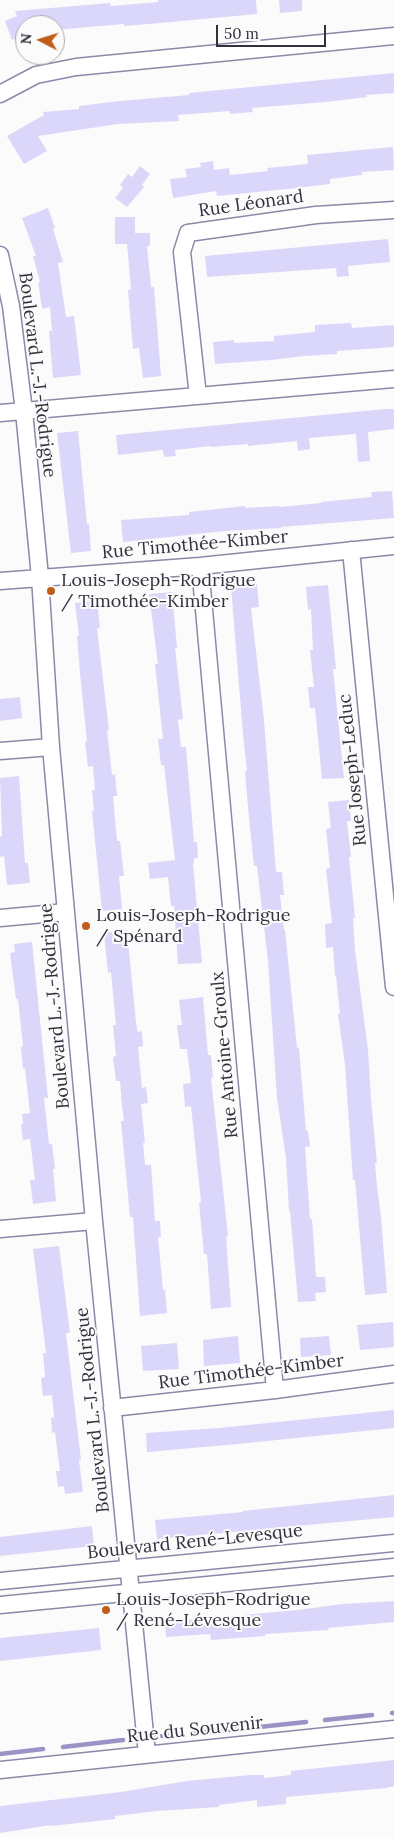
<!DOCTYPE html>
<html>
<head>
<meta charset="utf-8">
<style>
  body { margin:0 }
  #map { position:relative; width:394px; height:1837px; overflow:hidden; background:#fbfbfb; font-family:Lora,serif }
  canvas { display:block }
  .north { position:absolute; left:15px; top:15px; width:50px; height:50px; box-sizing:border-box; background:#fbfbfb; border:1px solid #abaaaf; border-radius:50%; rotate:275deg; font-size:14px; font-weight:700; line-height:20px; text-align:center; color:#32313e }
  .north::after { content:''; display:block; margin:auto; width:18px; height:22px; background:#be5e19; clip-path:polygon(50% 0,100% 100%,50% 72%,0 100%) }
  .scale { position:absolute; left:216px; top:25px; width:110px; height:22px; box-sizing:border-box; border:2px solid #32313e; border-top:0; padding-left:6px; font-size:15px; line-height:18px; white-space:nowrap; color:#32313e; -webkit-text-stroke:4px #fbfbfb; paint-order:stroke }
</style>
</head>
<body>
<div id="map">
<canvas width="394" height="1837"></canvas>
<div class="north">N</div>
<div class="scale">50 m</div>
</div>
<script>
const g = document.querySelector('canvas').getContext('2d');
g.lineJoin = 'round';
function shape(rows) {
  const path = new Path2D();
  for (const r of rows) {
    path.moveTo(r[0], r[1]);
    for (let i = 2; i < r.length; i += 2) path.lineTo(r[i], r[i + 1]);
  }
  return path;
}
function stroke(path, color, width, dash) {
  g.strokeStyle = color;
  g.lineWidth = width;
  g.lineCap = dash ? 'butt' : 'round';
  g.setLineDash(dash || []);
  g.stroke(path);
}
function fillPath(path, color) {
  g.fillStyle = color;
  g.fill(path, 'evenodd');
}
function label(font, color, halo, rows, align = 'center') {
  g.font = font + ' Lora,serif';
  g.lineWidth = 4;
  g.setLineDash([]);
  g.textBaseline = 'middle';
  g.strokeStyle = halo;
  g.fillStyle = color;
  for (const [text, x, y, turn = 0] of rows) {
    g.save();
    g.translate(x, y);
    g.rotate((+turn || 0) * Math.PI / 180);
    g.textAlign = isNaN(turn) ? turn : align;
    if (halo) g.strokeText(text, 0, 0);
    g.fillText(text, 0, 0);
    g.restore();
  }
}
stroke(shape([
  [392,1713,394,1713],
  [325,1720,372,1715],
  [259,1727,306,1722],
  [193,1733,240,1729],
  [162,1736,174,1735],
  [63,1747,123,1740],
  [0,1754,43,1749]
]), '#9a94c6', 4.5);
fillPath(shape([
  [158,0,256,0,257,14,160,23,124,26,124,24,55,30,55,25,25,25,25,35,12,40,5,21,17,16,15,11,110,3,111,6,158,2],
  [279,0,302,0,302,11,280,13],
  [394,73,394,93,366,95,367,97,326,102,252,108,253,112,230,114,230,111,178,115,179,121,118,124,38,136,47,151,24,164,7,136,44,115,43,112,79,109,79,106,120,101,189,95,189,93],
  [393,147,394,170,362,172,362,175,330,179,330,184,297,188,217,196,216,191,173,198,170,179,187,177,185,169,201,167,200,163,213,161,214,170,229,168,230,175,268,171,267,168,308,164,307,155],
  [140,166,150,174,142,185,144,187,127,207,115,198,123,188,120,185,128,174,132,177],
  [48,208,55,228,53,229,63,262,58,263,66,317,74,316,81,375,53,378,49,331,52,331,50,307,42,309,38,282,40,282,33,256,36,256,22,218],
  [115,217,135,217,135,233,150,233,150,246,147,246,151,287,154,287,161,376,143,378,139,348,133,349,128,290,131,289,127,244,115,244],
  [388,239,390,262,348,266,349,276,337,277,336,268,207,277,205,256],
  [351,323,352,328,394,325,394,347,337,351,337,354,304,356,271,360,215,364,213,342,234,340,234,343,274,341,274,336,315,332,315,325],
  [385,409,394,409,394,429,368,432,370,461,358,462,356,434,309,438,310,449,298,451,297,441,248,446,248,444,211,447,211,446,175,450,176,456,164,457,163,450,118,455,116,435],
  [78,431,87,524,89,524,91,551,71,553,57,433],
  [392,491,394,518,281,527,281,528,225,531,123,542,121,520,189,515,189,512,245,506,245,508,279,506,280,507,321,503,321,502,372,497,371,492],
  [257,584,259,607,251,608,264,720,276,872,282,872,284,895,280,895,284,930,285,930,297,1048,299,1048,306,1131,308,1131,310,1146,305,1147,310,1219,312,1219,316,1277,325,1277,326,1292,315,1293,316,1301,298,1302,290,1211,289,1211,286,1158,277,1098,268,961,257,866,254,866,248,808,245,771,247,771,243,734,231,587],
  [328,585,336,669,333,669,344,778,322,779,315,708,310,708,308,687,314,687,310,650,313,650,311,609,308,610,306,587],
  [172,592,177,648,175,648,183,719,178,720,181,747,186,747,194,842,197,842,198,858,194,858,194,863,193,863,202,963,178,964,174,906,171,906,168,877,150,879,148,863,175,860,164,765,161,765,158,739,163,739,155,664,158,664,149,594],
  [97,601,100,628,97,628,109,730,107,730,112,775,115,774,117,796,113,796,117,841,120,841,124,876,119,876,122,909,102,911,92,811,94,811,92,790,95,790,93,766,88,767,85,742,87,742,80,673,77,636,79,636,75,603],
  [20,697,22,718,0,721,0,699],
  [19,776,25,863,28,863,30,883,7,885,4,856,0,857,0,837,2,836,0,778],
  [349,800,351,821,347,821,351,857,349,857,355,918,353,918,355,950,368,1050,371,1099,377,1163,375,1163,377,1186,381,1217,387,1293,365,1295,355,1180,353,1180,345,1065,338,1014,340,1014,336,976,335,976,333,947,326,948,325,924,332,923,326,869,330,868,326,829,331,828,328,802],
  [127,930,136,1023,138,1032,142,1031,143,1046,138,1047,142,1088,146,1087,148,1103,141,1104,145,1143,143,1143,145,1165,151,1165,155,1221,160,1221,161,1237,158,1237,163,1290,165,1290,167,1313,140,1316,133,1217,130,1217,121,1121,124,1121,122,1106,120,1081,116,1081,113,1057,116,1056,113,1025,116,1025,111,972,108,973,104,933],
  [32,942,48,1098,44,1098,49,1144,52,1144,55,1169,53,1169,56,1201,33,1204,30,1180,35,1180,30,1139,23,1140,21,1125,23,1124,22,1114,30,1113,25,1068,23,1069,21,1047,23,1046,18,999,16,999,10,953,15,952,14,944],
  [203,997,208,1055,211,1055,213,1078,211,1078,228,1236,226,1237,231,1307,211,1309,207,1254,204,1254,199,1203,201,1202,191,1106,185,1107,183,1084,191,1083,187,1049,180,1049,177,1025,182,1025,179,1000],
  [59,1246,70,1333,66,1333,81,1460,79,1460,83,1492,65,1494,64,1486,58,1487,56,1471,60,1471,55,1432,52,1433,51,1418,54,1417,52,1395,43,1396,41,1378,45,1377,43,1353,46,1353,33,1249],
  [393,1322,394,1347,360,1350,357,1325],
  [238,1336,240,1363,204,1366,203,1340],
  [329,1336,331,1355,301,1357,300,1338],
  [177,1343,179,1369,143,1371,141,1346],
  [394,1410,394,1428,238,1444,147,1452,146,1433,219,1428],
  [394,1495,394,1517,157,1539,155,1520,243,1512,242,1511],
  [92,1526,94,1546,0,1556,0,1537],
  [394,1601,394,1622,328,1628,329,1630,265,1634,265,1636,211,1640,210,1634,166,1637,165,1622,298,1610,342,1604],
  [99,1628,101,1650,0,1661,0,1638],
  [394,1760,394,1786,386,1788,286,1797,286,1804,257,1807,257,1800,219,1805,219,1807,157,1811,115,1816,115,1819,51,1826,51,1825,0,1833,0,1806,121,1792,187,1781,250,1775,264,1775,264,1778,291,1775,291,1771]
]), '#dbd7fa');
const minor = shape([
  [0,94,36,75,76,67,394,36],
  [0,255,11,306,24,411,40,577,51,747,94,1221,147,1754],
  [198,396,182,252,188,233,316,215,394,210],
  [0,413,394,379],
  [351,550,394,987],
  [200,566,275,1390],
  [0,581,200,566,394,546],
  [0,751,51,747],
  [0,918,66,912],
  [0,1229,94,1221],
  [112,1408,275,1390,394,1374],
  [0,1581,394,1543],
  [0,1605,394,1567],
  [0,1770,394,1729]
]);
stroke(minor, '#8c88a8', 19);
stroke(minor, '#fff', 16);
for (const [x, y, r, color] of [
  [51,591,5,"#be5e19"],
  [86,926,5,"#be5e19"],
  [106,1610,5,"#be5e19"]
]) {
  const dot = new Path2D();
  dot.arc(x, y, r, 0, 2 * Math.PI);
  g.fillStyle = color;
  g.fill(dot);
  stroke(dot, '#fbfbfb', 2);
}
label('18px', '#32313e', '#fbfbfb', [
  ["Rue Léonard",251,204,-8],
  ["Boulevard L.-J.-Rodrigue",37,375,83],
  ["Rue Timothée-Kimber",195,545,-5],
  ["Rue Joseph-Leduc",353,770,-96],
  ["Boulevard L.-J.-Rodrigue",55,1006,-95],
  ["Rue Antoine-Groulx",225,1055,-95],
  ["Rue Timothée-Kimber",251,1372,-7],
  ["Boulevard L.-J.-Rodrigue",93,1410,-96],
  ["Boulevard René-Levesque",195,1542,-6],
  ["Rue du Souvenir",195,1730,-6]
]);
label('18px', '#32313e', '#fbfbfb', [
  ["Louis-Joseph-Rodrigue",61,581],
  ["/ Timothée-Kimber",61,602],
  ["Louis-Joseph-Rodrigue",96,916],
  ["/ Spénard",96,937],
  ["Louis-Joseph-Rodrigue",116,1600],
  ["/ René-Lévesque",116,1621]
], 'left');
</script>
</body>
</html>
